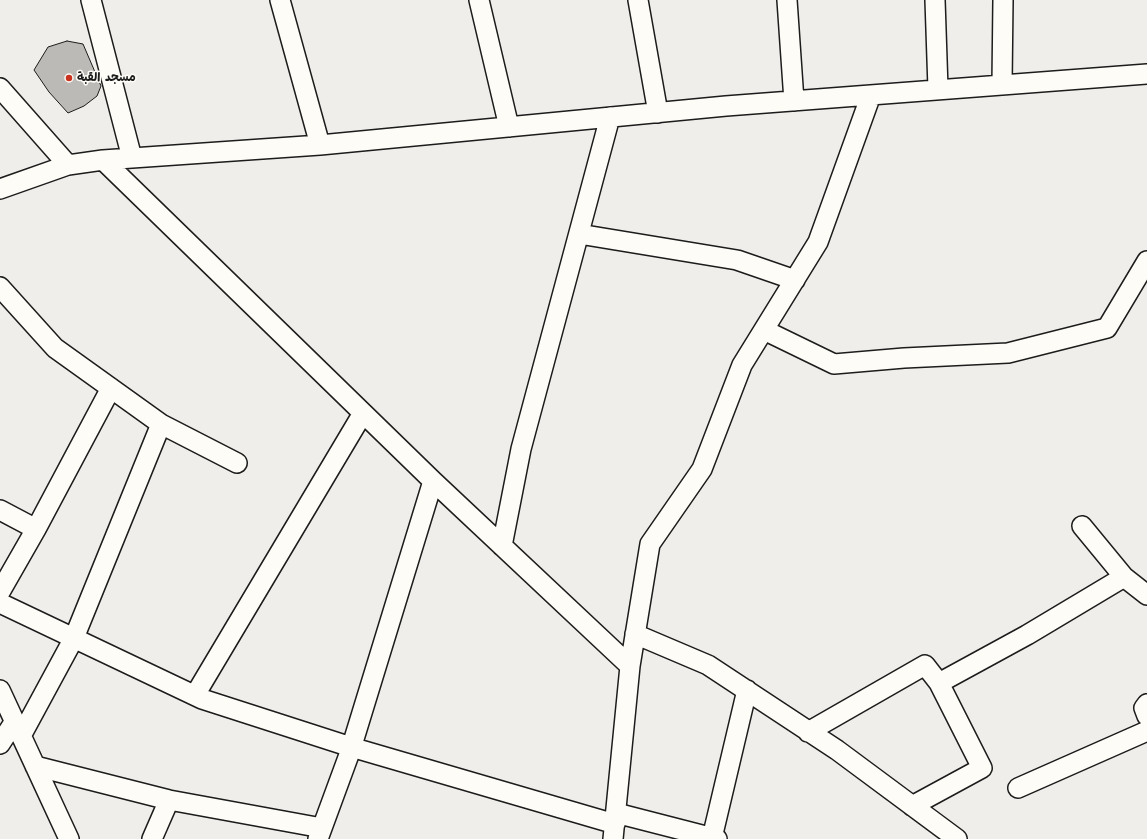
<!DOCTYPE html>
<html>
<head>
<meta charset="utf-8">
<style>
  body { margin:0 }
  canvas { display:block; background:#f0eeea }
</style>
</head>
<body>
<canvas width="1147" height="839"></canvas>
<script>
const g = document.querySelector('canvas').getContext('2d');
g.lineJoin = 'round';
function fillPath(path, color) {
  g.fillStyle = color;
  g.fill(path, 'evenodd');
}
function shape(rows) {
  const path = new Path2D();
  for (const r of rows) {
    path.moveTo(r[0], r[1]);
    for (let i = 2; i < r.length; i += 2) path.lineTo(r[i], r[i + 1]);
  }
  return path;
}
function stroke(path, color, width, dash) {
  g.strokeStyle = color;
  g.lineWidth = width;
  g.lineCap = dash ? 'butt' : 'round';
  g.setLineDash(dash || []);
  g.stroke(path);
}
function label(font, color, halo, rows, align = 'center') {
  g.font = font + ' "Architects Daughter","Playpen Sans Arabic",sans-serif';
  g.lineWidth = 3;
  g.setLineDash([]);
  g.textBaseline = 'middle';
  g.strokeStyle = halo;
  g.fillStyle = color;
  for (const [text, x, y, turn = 0] of rows) {
    g.save();
    g.translate(x, y);
    g.rotate((+turn || 0) * Math.PI / 180);
    g.textAlign = isNaN(turn) ? turn : align;
    if (halo) g.strokeText(text, 0, 0);
    g.fillText(text, 0, 0);
    g.restore();
  }
}
const building = shape([
  [67,41,83,44,101,86,97,96,84,106,68,113,49,92,34,70,48,47,67,41]
]);
fillPath(building, '#bbbab6');
stroke(building, '#1c1c1c', 1);
const minor = shape([
  [91,0,132,158],
  [280,0,320,145],
  [479,0,509,127],
  [638,0,658,113],
  [787,0,794,101],
  [935,0,938,89],
  [1002,84,1003,0],
  [0,88,68,165],
  [103,160,433,481,630,666],
  [0,189,68,165,103,160,320,145,726,106,1147,74],
  [579,234,737,260,795,280],
  [0,287,55,348,161,424,237,463],
  [764,330,834,364,904,358,1008,353,1107,328,1147,261],
  [0,510,36,529],
  [1082,526,1124,577,1147,595],
  [502,546,521,449,610,117],
  [0,592,36,529,111,388],
  [0,603,202,699,351,747,615,824],
  [635,634,708,665,837,750,957,839],
  [939,683,1027,635,1124,577],
  [0,690,69,839],
  [195,695,363,413],
  [1147,704,1144,708,1147,716],
  [808,732,925,665,939,683,982,768,912,806],
  [21,736,74,638,161,424],
  [0,744,15,721],
  [35,766,169,800,322,828],
  [1018,788,1147,731],
  [616,813,717,839],
  [712,838,747,690],
  [152,839,169,800],
  [318,839,350,752,433,481],
  [613,839,630,666,650,544,702,469,742,365,818,242,871,95]
]);
stroke(minor, '#1c1c1c', 22);
stroke(minor, '#fdfcf7', 19);
for (const [x, y, r, color] of [
  [69,78,4,"#c8321e"]
]) {
  const dot = new Path2D();
  dot.arc(x, y, r, 0, 2 * Math.PI);
  g.fillStyle = color;
  g.fill(dot);
  stroke(dot, '#fdfcf7', 1.5);
}
label('bold 12px', '#1c1c1c', '#fdfcf7', [
  ["مسجد القبة",77,78]
], 'left');
</script>
</body>
</html>
